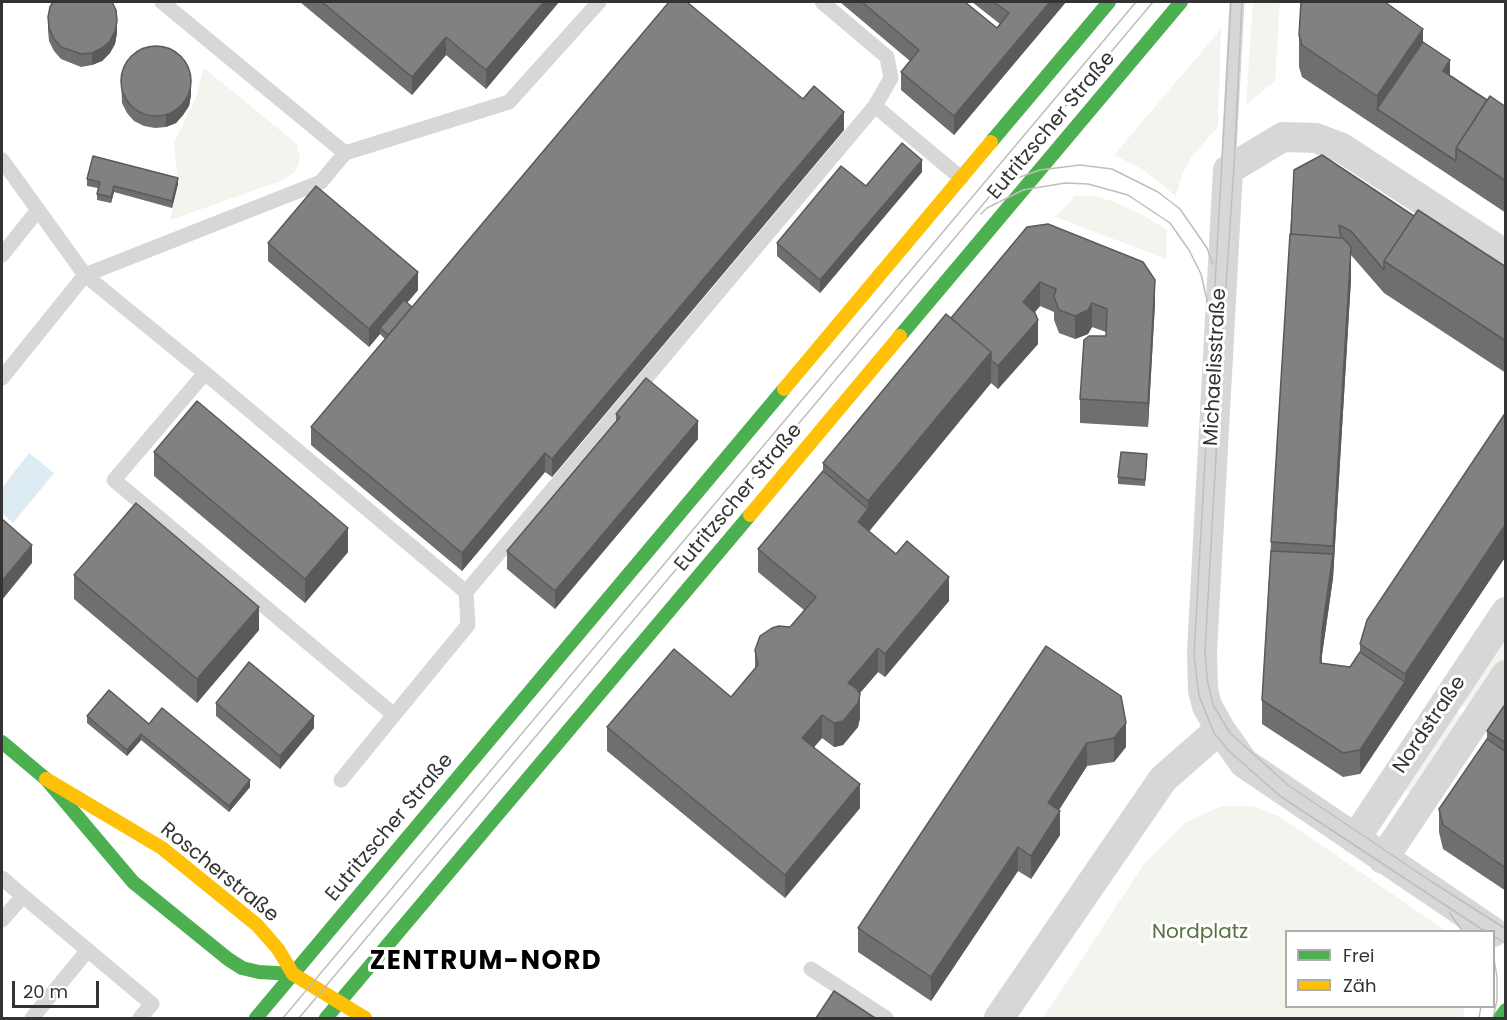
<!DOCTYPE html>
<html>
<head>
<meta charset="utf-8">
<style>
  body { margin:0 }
  #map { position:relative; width:1507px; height:1020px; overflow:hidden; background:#fff; font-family:Poppins,sans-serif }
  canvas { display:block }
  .frame { position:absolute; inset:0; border:3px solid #333; pointer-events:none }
  .legend { position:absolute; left:1285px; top:930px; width:210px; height:78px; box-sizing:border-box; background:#fff; border:2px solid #adadad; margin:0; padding:8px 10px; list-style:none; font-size:18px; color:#333 }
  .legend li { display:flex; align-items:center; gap:12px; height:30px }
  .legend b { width:30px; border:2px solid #adadad }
  .scale { position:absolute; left:12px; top:981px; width:87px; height:27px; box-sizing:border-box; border:3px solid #333; border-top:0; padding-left:8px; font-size:18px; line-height:21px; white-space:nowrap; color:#333; -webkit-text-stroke:4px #fff; paint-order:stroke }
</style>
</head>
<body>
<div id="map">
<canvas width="1507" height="1020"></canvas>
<div class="frame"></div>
<ul class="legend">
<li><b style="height:8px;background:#4caf50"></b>Frei</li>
<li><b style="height:8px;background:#ffc107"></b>Zäh</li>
</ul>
<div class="scale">20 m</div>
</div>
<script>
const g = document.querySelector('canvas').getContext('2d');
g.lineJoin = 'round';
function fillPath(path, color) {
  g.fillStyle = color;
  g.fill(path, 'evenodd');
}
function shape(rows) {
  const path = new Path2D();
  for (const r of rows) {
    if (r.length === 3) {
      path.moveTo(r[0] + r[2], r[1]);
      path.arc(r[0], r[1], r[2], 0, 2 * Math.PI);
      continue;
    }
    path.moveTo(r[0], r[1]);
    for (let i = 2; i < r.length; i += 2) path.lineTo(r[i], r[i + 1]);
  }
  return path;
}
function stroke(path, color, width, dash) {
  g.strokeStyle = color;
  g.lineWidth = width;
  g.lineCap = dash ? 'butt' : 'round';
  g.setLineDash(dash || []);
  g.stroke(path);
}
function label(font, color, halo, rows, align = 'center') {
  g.font = font + ' Poppins,sans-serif';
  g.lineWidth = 6;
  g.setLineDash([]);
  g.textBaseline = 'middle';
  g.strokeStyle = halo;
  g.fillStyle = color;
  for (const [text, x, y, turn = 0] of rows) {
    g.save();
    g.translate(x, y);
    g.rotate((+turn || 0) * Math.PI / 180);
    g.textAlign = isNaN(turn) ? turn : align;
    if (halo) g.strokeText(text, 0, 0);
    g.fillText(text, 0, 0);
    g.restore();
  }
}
fillPath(shape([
  [1253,2,1280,2,1275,81,1246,105],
  [1221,29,1218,127,1192,156,1182,175,1176,196,1142,169,1114,155],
  [204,68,297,144,300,159,296,171,281,181,170,220,178,184,174,143,196,97],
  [1075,196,1094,196,1112,201,1141,214,1167,230,1166,259,1056,217],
  [1505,629,1505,662,1472,712,1457,702],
  [1452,709,1467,719,1416,797,1401,787],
  [1222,806,1253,806,1279,816,1446,931,1286,932,1286,1006,1465,1007,1463,1018,1043,1018,1144,864,1186,822]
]), '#f1f5ed');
fillPath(shape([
  [29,453,54,473,13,523,2,513,2,488]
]), '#ddebf3');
stroke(shape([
  [162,2,345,153],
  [822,2,887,57,891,78,875,106,961,178],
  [2,160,85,275,205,373],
  [1228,170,1237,2],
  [2,255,38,210],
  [2,378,85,275,321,182,345,153,509,102,599,2],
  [466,592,205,373,114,480,394,715,468,625,466,592,875,106],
  [341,780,394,715],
  [2,878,23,896,2,920],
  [23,896,152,1004,140,1018],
  [811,969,886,1018],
  [32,1018,88,950]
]), '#d7d7d7', 15);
stroke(shape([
  [1355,839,1506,612],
  [1383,859,1506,675],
  [1493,932,1244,763,1220,729,1207,706,1203,690,1202,652,1228,170,1283,137,1316,138,1342,148,1506,255],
  [999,1018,1163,779,1220,729]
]), '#d7d7d7', 30);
stroke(shape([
  [991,142,1109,2],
  [900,336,1181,2],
  [2,742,46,779,133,882,228,959,242,968,259,972,293,974],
  [256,1018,784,389],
  [326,1018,750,515],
  [1500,1018,1506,1010]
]), '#4caf50', 14);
stroke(shape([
  [784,389,991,142],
  [750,515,900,336],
  [46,779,162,848,257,925,278,949,293,974,365,1018]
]), '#ffc107', 14);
stroke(shape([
  [1231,2,1194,655,1199,696,1214,733,1229,751,1280,796,1486,932],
  [1242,2,1234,166,1223,331,1205,652,1207,679,1213,705,1230,733,1288,785,1432,882,1506,929],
  [1003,183,1040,170,1080,165,1112,169,1158,192,1180,209,1207,248,1213,264],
  [981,214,987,208,1023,190,1065,183,1088,184,1128,195,1170,223,1189,250,1201,274,1208,305],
  [1449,912,1463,932],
  [1494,936,1506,944],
  [283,1018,1136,2],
  [299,1018,1153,2],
  [1479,1018,1481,1006],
  [1493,1018,1497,1000,1497,977,1494,959]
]), '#bebebe', 1.5);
fillPath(shape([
  [300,2,559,2,486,89,446,55,412,95],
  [840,2,965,2,997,28,1000,24,972,2,1066,2,954,135,901,90,901,72,910,61],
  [48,17,117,33,115,44,110,53,102,61,92,65,81,67,61,59,54,51,49,41,48,30],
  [1299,35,1423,42,1450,75,1487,100,1506,107,1506,213,1302,77,1299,67],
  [121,80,191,95,189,106,183,115,176,123,166,127,155,128,144,126,134,121,127,113,122,103],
  [803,99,844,130,552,477,545,472,462,571,311,445,311,427,385,339,380,334,369,347,268,261,268,243,418,290,407,303,412,307],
  [1294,170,1414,216,1506,267,1506,373,1384,293,1351,255,1351,279,1333,578,1322,655,1322,663,1350,667,1360,652,1360,644,1506,412,1506,556,1360,774,1343,777,1262,724,1262,700,1271,542],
  [922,172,820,293,777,256,777,243,866,186],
  [87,179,178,184,172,208,114,192,111,203,97,200,97,194,98,188,87,186],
  [1027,227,1155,303,1148,427,1080,423,1080,399,1106,336,1106,332,1092,327,1088,334,1075,339,1059,333,1054,320,1054,312,1040,306,1035,312,1038,344,998,389,991,383,869,531,949,601,885,677,878,672,859,694,860,718,858,727,843,745,834,747,822,738,814,747,860,808,785,898,607,751,607,727,731,697,755,668,755,650,790,627,804,610,758,572,758,549,823,471,823,463,951,318],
  [616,414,698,439,555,609,507,569,507,551,616,421],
  [154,452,348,552,305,603,154,476],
  [1147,461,1145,486,1118,484,1118,477],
  [74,575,259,630,197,703,74,599],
  [1121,696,1126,747,1114,762,1087,766,1059,810,1060,835,1031,879,1018,871,931,1001,858,952,858,928],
  [216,703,314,728,280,769,216,716],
  [1506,703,1506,891,1443,849,1439,832,1439,809,1487,739,1487,731],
  [87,716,149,724,250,787,229,812,141,740,127,756,87,723]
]), '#6f6f6f');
fillPath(shape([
  [544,2,559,2,486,89,486,70],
  [1050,2,1066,2,954,135,954,116],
  [117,21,117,33,115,44,110,53,102,61,92,65,92,53],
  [1423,29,1423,61,1377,109,1377,96],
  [446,37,446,55,412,95,412,77],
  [1450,60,1450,78,1443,71],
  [191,82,191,95,189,106,183,115,176,123,166,127,166,114],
  [844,112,844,130,552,477,552,459],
  [922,160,922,172,820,293,820,280],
  [178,178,178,184,172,208,172,201],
  [114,186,114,192,111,203,111,197],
  [1351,247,1351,279,1333,578,1322,655,1320,686,1322,631,1333,554],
  [418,272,418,290,383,331,380,328,380,334,369,347,369,329],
  [1155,280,1155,303,1148,427,1148,403],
  [1040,282,1040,306,1023,326,1023,302],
  [1092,303,1092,327,1088,334,1075,339,1075,316],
  [1038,320,1038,344,998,389,998,366],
  [991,352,991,383,858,545,858,522,868,509,868,501],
  [698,421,698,439,555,609,555,591],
  [545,453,545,472,462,571,462,553],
  [1506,524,1506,556,1360,774,1360,750,1405,682,1405,674],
  [348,528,348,552,305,603,305,579],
  [32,545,32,563,2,600,2,581],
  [949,577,949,601,885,677,885,654],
  [259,607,259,630,197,703,197,679],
  [878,648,878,672,848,707,848,683],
  [860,694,860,718,858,727,843,745,834,747,834,723],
  [822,715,822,738,802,761,802,738],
  [314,716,314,728,280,769,280,756],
  [1126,723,1126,747,1114,762,1114,738],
  [141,734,141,740,127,756,127,750],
  [1087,743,1087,766,1048,827,1048,803],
  [250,780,250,787,229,812,229,806],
  [860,784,860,808,785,898,785,875],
  [1060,811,1060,835,1031,879,1031,856],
  [1018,847,1018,871,931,1001,931,977]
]), '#5a5a5a');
const building = shape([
  [53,2,112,2,116,10,117,21,115,31,110,41,102,48,92,53,81,54,61,47,54,39,49,28,48,17,50,7,53,2],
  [322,2,544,2,486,70,446,37,412,77,322,2],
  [669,2,687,2,803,99,814,86,844,112,552,459,545,453,462,553,311,427,669,2],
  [862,2,965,2,997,28,1009,13,994,2,1050,2,954,116,901,72,919,50,862,2],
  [1301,2,1385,2,1423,29,1377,96,1302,45,1299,35,1301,2],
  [1423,42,1450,60,1443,71,1487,100,1456,148,1456,161,1377,109,1423,42],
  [156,81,35],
  [1490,96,1506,107,1506,181,1456,148,1490,96],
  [902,143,922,160,820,280,777,243,841,166,866,186,902,143],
  [1322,155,1414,216,1384,261,1384,270,1351,231,1339,225,1341,238,1291,234,1294,170,1322,155],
  [93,156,178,178,172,201,114,186,111,197,97,194,100,182,87,179,93,156],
  [316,186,418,272,369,329,268,243,316,186],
  [1418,210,1506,267,1506,341,1384,261,1418,210],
  [1048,224,1143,262,1155,280,1148,403,1080,399,1084,340,1089,336,1106,336,1107,309,1092,303,1088,310,1075,316,1059,310,1054,297,1056,289,1040,282,1023,302,1035,313,1038,320,998,366,991,360,991,352,951,318,1027,227,1048,224],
  [1290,234,1343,238,1351,247,1333,546,1271,542,1290,234],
  [404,300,412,307,388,335,380,328,404,300],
  [946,314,991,352,868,501,823,463,946,314],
  [646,378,698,421,555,591,507,551,620,417,616,414,646,378],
  [197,401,348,528,305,579,154,452,197,401],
  [1506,412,1506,524,1405,674,1360,644,1367,620,1506,412],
  [1121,452,1147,454,1145,480,1118,477,1121,452],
  [823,471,868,509,858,522,896,554,907,541,949,577,885,654,878,648,848,683,857,689,860,694,858,703,843,721,834,723,822,715,802,738,860,784,785,875,607,727,674,649,731,697,758,665,755,650,760,636,772,628,779,626,790,627,816,597,758,549,823,471],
  [136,503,259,607,197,679,74,575,136,503],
  [2,519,32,545,2,581,2,519],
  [1271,551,1333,554,1322,631,1320,663,1350,667,1360,652,1405,682,1360,750,1343,753,1262,700,1271,551],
  [1046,646,1121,696,1126,723,1114,738,1087,743,1048,803,1060,811,1031,856,1018,847,931,977,858,928,1046,646],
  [249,662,314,716,280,756,216,703,249,662],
  [109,690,149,724,162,708,250,780,229,806,141,734,127,750,87,716,109,690],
  [1506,703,1506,743,1487,731,1506,703],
  [1487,739,1506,752,1506,868,1443,825,1439,809,1487,739],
  [834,991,875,1018,816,1018,834,991]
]);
fillPath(building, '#818181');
stroke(building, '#5a5a5a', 1.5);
label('20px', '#333', '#fff', [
  ["Eutritzscher Straße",1052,126,-50],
  ["Michaelisstraße",1216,367,-87],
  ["Eutritzscher Straße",739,498,-50],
  ["Nordstraße",1430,725,-56],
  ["Eutritzscher Straße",390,828,-50],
  ["Roscherstraße",219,873,39]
]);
label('20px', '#56703f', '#fff', [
  ["Nordplatz",1200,933]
]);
g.letterSpacing = '1.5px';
label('bold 26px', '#000', '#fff', [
  ["ZENTRUM-NORD",486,962]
]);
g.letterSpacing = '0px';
</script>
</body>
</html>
